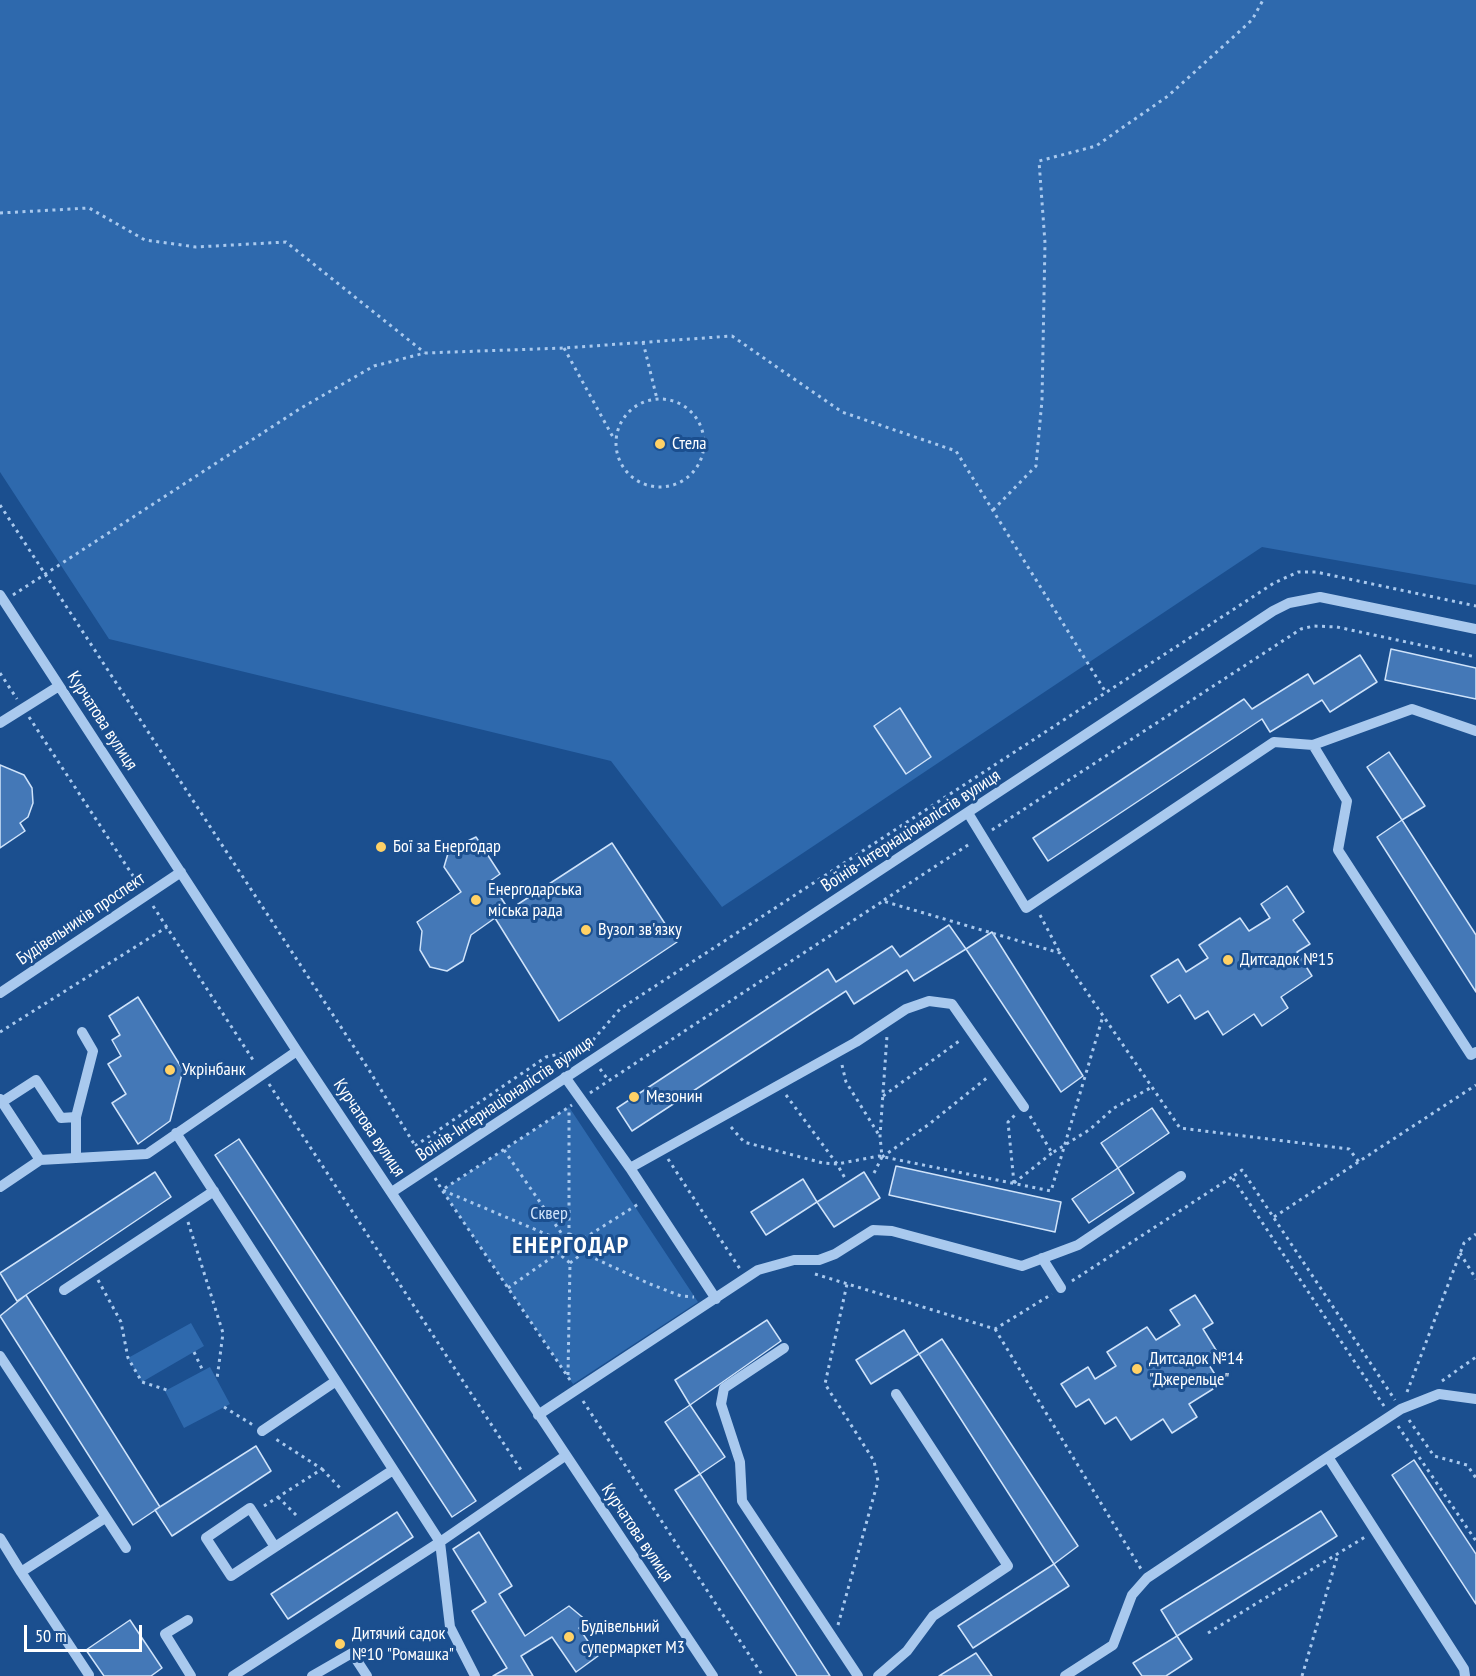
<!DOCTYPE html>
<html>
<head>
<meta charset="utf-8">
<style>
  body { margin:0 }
  #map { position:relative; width:1476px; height:1676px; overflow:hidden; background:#1b4f8f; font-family:"PT Sans Narrow",sans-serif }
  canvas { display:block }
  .scale { position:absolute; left:24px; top:1625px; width:118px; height:27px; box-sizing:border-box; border:3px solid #fff; border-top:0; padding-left:8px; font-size:18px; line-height:21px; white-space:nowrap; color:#fff; -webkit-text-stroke:4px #1b4f8f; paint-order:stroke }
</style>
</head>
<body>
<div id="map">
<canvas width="1476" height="1676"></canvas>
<div class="scale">50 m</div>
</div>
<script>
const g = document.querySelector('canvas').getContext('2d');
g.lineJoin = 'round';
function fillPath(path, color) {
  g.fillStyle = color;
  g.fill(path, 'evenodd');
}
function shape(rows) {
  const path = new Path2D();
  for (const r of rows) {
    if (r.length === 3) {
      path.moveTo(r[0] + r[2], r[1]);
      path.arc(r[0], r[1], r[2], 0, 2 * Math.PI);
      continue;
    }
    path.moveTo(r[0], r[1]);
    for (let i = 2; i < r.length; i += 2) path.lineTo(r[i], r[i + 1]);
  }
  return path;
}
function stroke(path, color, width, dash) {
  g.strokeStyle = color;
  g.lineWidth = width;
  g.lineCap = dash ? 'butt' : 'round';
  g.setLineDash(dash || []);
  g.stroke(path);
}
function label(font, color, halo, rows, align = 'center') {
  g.font = font + ' "PT Sans Narrow",sans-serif';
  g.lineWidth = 6;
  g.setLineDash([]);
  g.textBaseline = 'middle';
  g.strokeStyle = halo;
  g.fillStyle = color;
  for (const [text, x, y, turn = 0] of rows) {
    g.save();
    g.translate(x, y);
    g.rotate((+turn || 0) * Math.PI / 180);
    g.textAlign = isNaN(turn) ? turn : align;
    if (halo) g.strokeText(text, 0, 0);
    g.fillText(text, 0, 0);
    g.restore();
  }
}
fillPath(shape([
  [0,0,1476,0,1476,585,1262,547,722,907,611,761,109,639,0,472],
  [569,1107,698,1302,573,1384,442,1190],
  [191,1323,204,1346,142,1382,128,1358],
  [210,1367,230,1404,184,1428,165,1391]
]), '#2e69ad');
const building = shape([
  [1391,649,1476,668,1476,699,1385,680,1391,649],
  [1360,655,1377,682,1330,712,1322,700,1270,732,1262,719,1048,861,1033,838,1244,699,1252,709,1308,674,1314,684,1360,655],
  [900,708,931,757,906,774,874,726,900,708],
  [1389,752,1425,806,1402,820,1367,767,1389,752],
  [0,765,24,775,32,788,33,803,28,817,20,823,25,831,0,848,0,765],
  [1402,820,1476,935,1476,992,1377,837,1402,820],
  [476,837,500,874,490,881,509,910,612,843,677,942,559,1021,495,918,471,935,463,961,447,971,430,967,420,950,422,931,417,922,461,892,444,867,449,850,476,837],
  [1287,886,1304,912,1293,920,1310,944,1297,952,1312,976,1281,997,1288,1008,1262,1026,1254,1014,1223,1035,1208,1011,1195,1019,1180,995,1168,1003,1151,976,1178,959,1186,972,1208,958,1199,945,1240,918,1249,931,1270,918,1261,904,1287,886],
  [949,925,966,949,914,981,907,970,854,1004,846,991,632,1131,617,1108,828,969,836,982,892,946,900,957,949,925],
  [992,932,1083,1076,1061,1092,966,949,992,932],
  [138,997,183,1070,170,1121,138,1144,112,1103,126,1094,108,1064,121,1056,112,1040,120,1035,109,1016,138,997],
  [1152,1108,1169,1133,1118,1168,1101,1143,1152,1108],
  [239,1139,476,1501,452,1517,215,1155,239,1139],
  [896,1166,1061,1202,1055,1232,889,1195,896,1166],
  [1118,1168,1134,1193,1089,1223,1072,1199,1118,1168],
  [155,1172,171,1197,17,1301,0,1273,155,1172],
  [864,1172,880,1198,834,1227,817,1202,864,1172],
  [803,1179,817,1202,766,1235,751,1212,803,1179],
  [26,1295,160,1507,133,1525,0,1316,26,1295],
  [1195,1295,1213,1323,1203,1329,1216,1350,1204,1357,1221,1384,1189,1404,1197,1417,1172,1433,1163,1419,1131,1440,1116,1417,1105,1424,1089,1399,1076,1407,1061,1384,1088,1367,1095,1379,1116,1366,1107,1352,1147,1327,1156,1340,1180,1325,1170,1310,1195,1295],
  [767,1320,781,1341,690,1405,675,1380,767,1320],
  [904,1330,919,1354,871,1384,856,1360,904,1330],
  [942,1339,1078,1546,1054,1564,919,1354,942,1339],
  [690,1405,725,1457,700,1474,665,1422,690,1405],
  [256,1446,271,1471,172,1536,155,1510,256,1446],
  [1414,1460,1476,1554,1476,1604,1392,1475,1414,1460],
  [700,1474,830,1676,797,1676,675,1490,700,1474],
  [1321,1511,1337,1536,1177,1636,1161,1610,1321,1511],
  [397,1512,413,1537,288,1619,271,1594,397,1512],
  [479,1532,512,1586,499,1594,525,1636,569,1606,587,1621,579,1628,598,1656,576,1672,552,1637,521,1656,533,1676,493,1676,507,1668,472,1611,486,1602,453,1549,479,1532],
  [1054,1564,1069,1586,973,1648,958,1626,1054,1564],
  [130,1620,162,1668,151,1676,104,1676,86,1650,130,1620],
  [1177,1636,1192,1659,1166,1676,1142,1676,1133,1663,1177,1636],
  [976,1653,992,1676,939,1676,976,1653]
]);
fillPath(building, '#4478b7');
stroke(building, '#cfe3fa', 1.5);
stroke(shape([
  [0,213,89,208,145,240,196,247,286,242,425,353],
  [643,342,657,399],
  [564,348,614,439],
  [660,443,44],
  [0,505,369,1070,422,1157],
  [993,510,1036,466,1042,400,1045,243,1039,161,1096,146,1168,96,1252,20,1263,0],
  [13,595,301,408,374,366,425,353,564,348,732,336,842,412,956,451,1105,691],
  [0,673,17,699],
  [29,717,139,885],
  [992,830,1301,629,1314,626,1337,627,1476,657],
  [884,900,971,843],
  [153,906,255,1063],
  [1040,915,1059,951],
  [0,1032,167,927],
  [842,1065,846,1082,879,1135],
  [600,1069,609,1081],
  [269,1084,521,1470],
  [590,1093,883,901,1060,953,1180,1128,1349,1149,1359,1162],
  [786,1095,837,1164,879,1156,1051,1191,1103,1016],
  [883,1096,962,1039],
  [1030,1116,1052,1153,1089,1130,1114,1108,1152,1087],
  [731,1127,744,1142,823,1163,837,1164,846,1180],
  [415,1146,546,1057,586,1048,620,1009,1274,583,1298,572,1316,572,1476,606],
  [504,1150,564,1237],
  [882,1157,928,1125,988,1077],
  [668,1159,740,1269],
  [874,1173,882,1157,880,1136,887,1036],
  [435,1178,442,1190,560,1240],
  [1014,1183,1008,1122,1015,1115],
  [1014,1183,1052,1153],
  [1274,1217,1476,1085],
  [188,1222,223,1333,217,1379],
  [569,1234,583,1239],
  [583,1253,583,1239,640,1203],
  [1460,1253,1476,1279],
  [570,1263,583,1253,650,1284,681,1296,694,1297],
  [815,1274,995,1329,1052,1294],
  [98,1280,121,1322,128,1358,142,1382,167,1390],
  [1072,1281,1232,1177],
  [508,1288,558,1253],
  [995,1329,1141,1569],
  [194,1352,203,1371],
  [568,1375,570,1263,558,1253,560,1240,569,1234,569,1108],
  [570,1380,442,1190,572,1105],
  [1442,1381,1476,1357],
  [1407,1392,1464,1243,1476,1234],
  [583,1401,763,1676],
  [1384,1406,1232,1177,1242,1170,1395,1400],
  [224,1407,253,1425],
  [1409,1420,1434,1456,1467,1465,1476,1478],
  [1398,1426,1476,1541],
  [322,1469,341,1489],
  [278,1497,298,1517],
  [264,1506,322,1469,274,1438],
  [838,1625,878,1481,874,1461,825,1384,847,1284],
  [1208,1633,1365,1537],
  [1302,1676,1338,1554]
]), '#a9c9ee', 3, [3, 4.5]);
stroke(shape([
  [0,595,297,1051,713,1676],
  [0,723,59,686],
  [1313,745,1347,801,1338,850,1471,1055,1476,1052],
  [968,813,1026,908,1274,742,1313,745,1412,709,1476,731],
  [0,993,181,872],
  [565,1077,630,1168,856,1042,906,1009,929,1001,952,1004,1024,1107],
  [0,1099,40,1160],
  [2,1102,36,1080,61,1118,76,1117],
  [176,1133,440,1542,450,1627,475,1676],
  [76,1158,76,1117,93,1051,82,1032],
  [630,1168,716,1299],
  [0,1187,40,1160,147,1154,297,1051],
  [392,1192,1273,611,1289,603,1320,597,1476,629],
  [1042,1258,1061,1288],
  [64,1290,214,1191],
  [784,1348,724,1388,721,1404,740,1462,742,1501,858,1676],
  [0,1356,126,1548],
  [538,1415,758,1270,794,1260,819,1260,835,1254,873,1230,892,1231,1022,1266,1078,1245,1181,1176],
  [262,1431,336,1381],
  [0,1538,21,1572,105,1518],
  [275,1547,250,1508,206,1538,231,1576,275,1547,393,1470],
  [21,1572,89,1675],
  [188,1620,165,1634,191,1676],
  [233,1676,440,1542,565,1456],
  [312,1676,352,1653,367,1676],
  [878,1676,907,1651,933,1616,1008,1566,896,1394],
  [1065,1676,1113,1645,1132,1595,1147,1578,1328,1457],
  [1465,1676,1464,1669,1328,1457,1401,1409,1439,1394,1476,1399]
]), '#a9c9ee', 10);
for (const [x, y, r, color] of [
  [660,444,6,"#ffd166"],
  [381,847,6,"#ffd166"],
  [476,900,6,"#ffd166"],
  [586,930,6,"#ffd166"],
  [1228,960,6,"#ffd166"],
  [170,1070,6,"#ffd166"],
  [634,1097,6,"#ffd166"],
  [1137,1369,6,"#ffd166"],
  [569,1637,6,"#ffd166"],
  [340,1644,6,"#ffd166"]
]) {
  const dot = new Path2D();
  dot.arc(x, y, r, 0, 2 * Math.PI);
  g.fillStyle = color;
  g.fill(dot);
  stroke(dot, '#1b4f8f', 2);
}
label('18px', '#fff', '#1b4f8f', [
  ["Стела",672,444],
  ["Бої за Енергодар",393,847],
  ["Енергодарська",488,890],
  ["міська рада",488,911],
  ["Вузол зв'язку",598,930],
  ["Дитсадок №15",1240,960],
  ["Укрінбанк",182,1070],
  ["Мезонин",646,1097],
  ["Дитсадок №14",1149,1359],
  ["\"Джерельце\"",1149,1380],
  ["Будівельний",581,1627],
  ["супермаркет М3",581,1648],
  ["Дитячий садок",352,1634],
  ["№10 \"Ромашка\"",352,1655]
], 'left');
label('18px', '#fff', '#1b4f8f', [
  ["Курчатова вулиця",102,721,57],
  ["Воїнів-Інтернаціоналістів вулиця",911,831,-33],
  ["Будівельників проспект",81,919,-34],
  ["Воїнів-Інтернаціоналістів вулиця",505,1099,-34],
  ["Курчатова вулиця",369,1128,56],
  ["Курчатова вулиця",637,1533,56]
]);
label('18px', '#cfe3fa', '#1b4f8f', [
  ["Сквер",549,1214]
]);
g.letterSpacing = '1.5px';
label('bold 24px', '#fff', '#1b4f8f', [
  ["ЕНЕРГОДАР",571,1246]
]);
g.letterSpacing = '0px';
</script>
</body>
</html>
